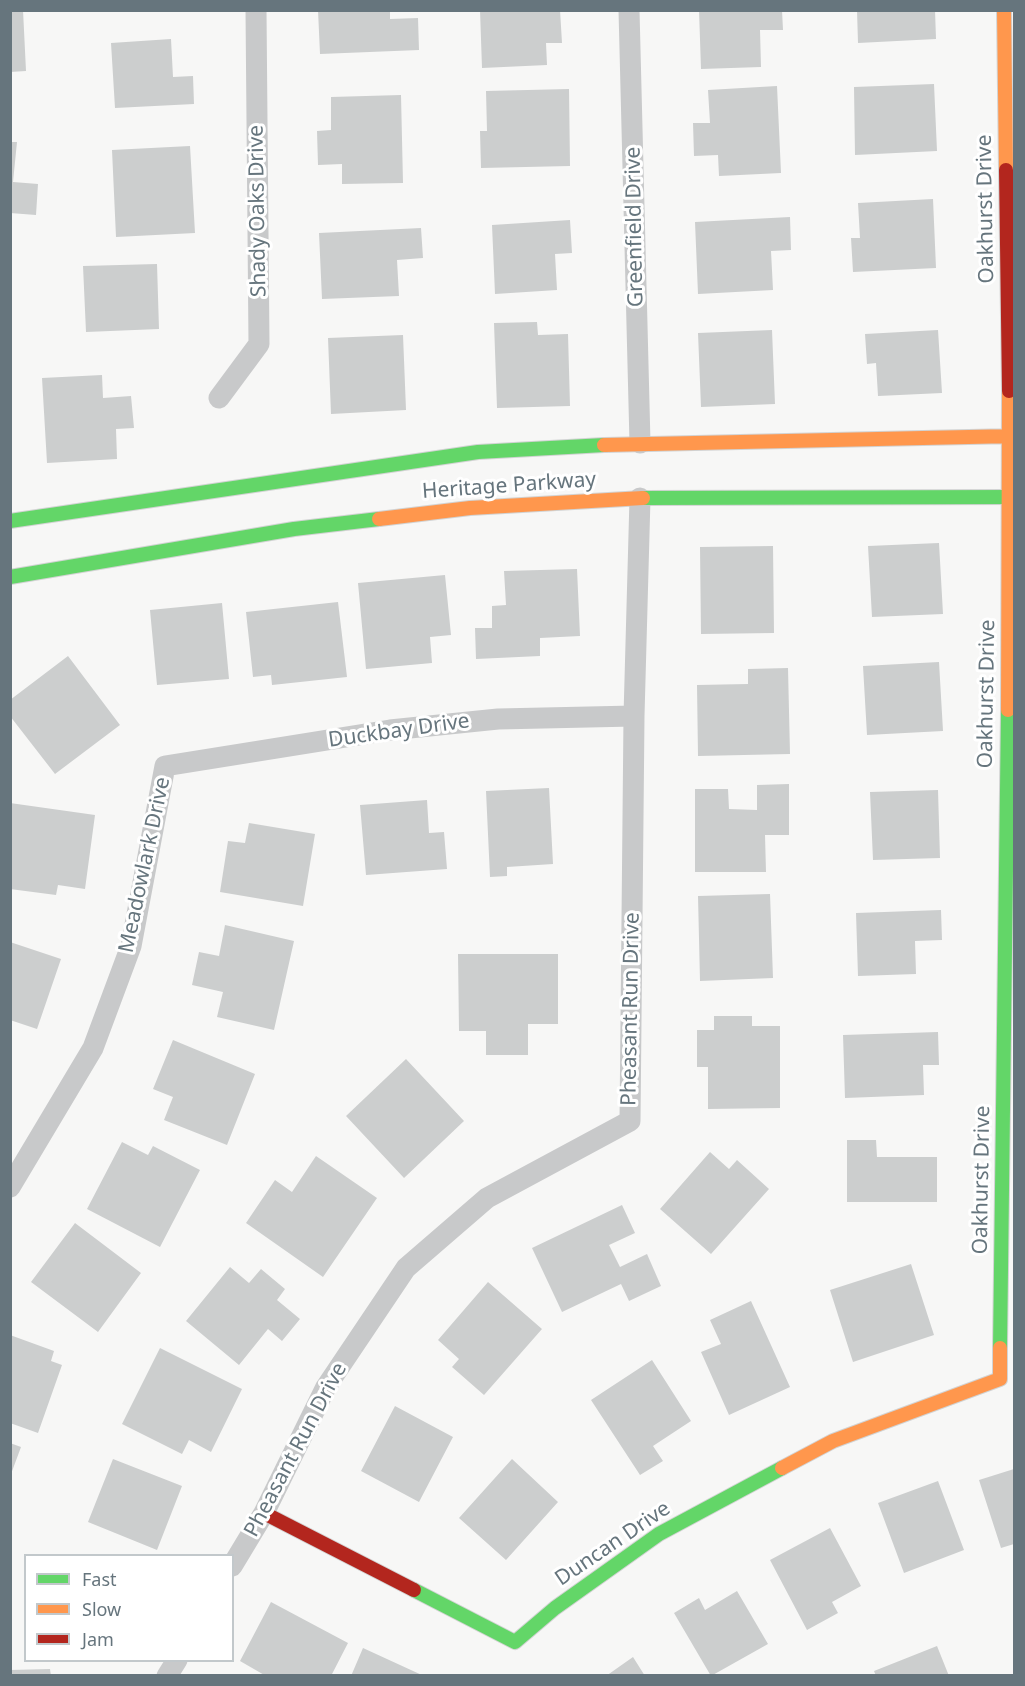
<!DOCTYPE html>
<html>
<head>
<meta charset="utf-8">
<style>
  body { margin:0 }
  #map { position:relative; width:1025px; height:1686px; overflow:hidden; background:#f7f7f6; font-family:"Noto Sans",sans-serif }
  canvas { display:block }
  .frame { position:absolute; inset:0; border:12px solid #66757d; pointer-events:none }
  .legend { position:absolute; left:24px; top:1554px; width:210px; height:108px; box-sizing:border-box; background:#fff; border:2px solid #c2c8cb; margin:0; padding:8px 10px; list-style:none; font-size:18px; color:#66757d }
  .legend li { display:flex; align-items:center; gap:12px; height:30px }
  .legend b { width:30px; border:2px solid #c2c8cb }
</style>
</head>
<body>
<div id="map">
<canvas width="1025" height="1686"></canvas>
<div class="frame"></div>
<ul class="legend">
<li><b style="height:8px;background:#63d668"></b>Fast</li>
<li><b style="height:8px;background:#ff974d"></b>Slow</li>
<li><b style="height:8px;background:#b3261e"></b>Jam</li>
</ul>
</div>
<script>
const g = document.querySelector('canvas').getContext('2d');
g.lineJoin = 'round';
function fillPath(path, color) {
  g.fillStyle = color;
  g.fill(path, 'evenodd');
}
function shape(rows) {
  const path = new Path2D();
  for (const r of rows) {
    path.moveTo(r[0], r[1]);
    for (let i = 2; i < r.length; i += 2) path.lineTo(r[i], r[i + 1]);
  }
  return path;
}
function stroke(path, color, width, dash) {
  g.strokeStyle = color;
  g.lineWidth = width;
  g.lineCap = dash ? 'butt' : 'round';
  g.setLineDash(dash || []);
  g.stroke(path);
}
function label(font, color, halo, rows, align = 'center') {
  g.font = font + ' "Noto Sans",sans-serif';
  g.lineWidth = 6;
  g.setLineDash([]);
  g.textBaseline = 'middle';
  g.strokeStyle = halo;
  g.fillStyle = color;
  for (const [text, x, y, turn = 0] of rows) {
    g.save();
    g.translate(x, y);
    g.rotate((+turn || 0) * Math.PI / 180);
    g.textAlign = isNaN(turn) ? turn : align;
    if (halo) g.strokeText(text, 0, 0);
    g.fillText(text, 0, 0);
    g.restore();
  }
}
fillPath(shape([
  [10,10,23,10,26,71,10,72],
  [318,10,390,10,390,19,418,18,419,50,320,54],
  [480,10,560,10,562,43,546,43,547,65,482,68],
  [699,10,782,10,783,30,760,30,761,67,701,69],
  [857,10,935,10,936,39,858,43],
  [171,39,173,77,193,76,194,104,115,108,111,43],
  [934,84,937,151,855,155,854,87],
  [777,86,781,173,719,176,718,155,694,156,693,123,710,123,708,90],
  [569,89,570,166,481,168,480,131,487,131,486,91],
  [401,95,403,183,342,184,342,164,318,165,317,131,331,130,331,97],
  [10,142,17,142,13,182,38,184,36,215,10,213],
  [190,146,195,233,116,237,112,150],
  [933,199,936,268,853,272,851,238,860,238,858,203],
  [790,217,791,250,771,251,773,290,698,294,695,222],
  [570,220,572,253,555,254,557,290,495,294,492,225],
  [421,228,423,258,397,260,399,296,322,299,319,233],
  [157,264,159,329,86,332,83,266],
  [537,322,538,335,568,334,570,406,497,408,494,323],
  [772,330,775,404,701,407,698,333],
  [938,330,942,393,878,396,876,363,867,364,865,334],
  [403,335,406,410,331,414,328,338],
  [102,375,103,398,131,396,134,428,116,429,117,459,47,463,42,378],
  [939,543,943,614,872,617,868,546],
  [773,546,774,633,701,634,700,547],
  [577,569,580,636,540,638,540,656,476,659,475,628,492,628,492,606,506,605,504,571],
  [445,575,451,635,430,637,432,663,366,669,358,583],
  [338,602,347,677,272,685,271,675,253,677,246,612],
  [222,603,229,679,157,685,150,610],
  [68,656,120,725,55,774,10,716,10,700],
  [939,662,943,731,867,735,863,666],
  [788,668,790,754,698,756,697,685,748,684,748,669],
  [789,784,789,835,765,835,766,872,695,872,695,789,728,789,729,809,757,810,757,785],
  [549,788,553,864,507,867,507,876,490,877,486,791],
  [938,790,940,858,873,860,870,792],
  [427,800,429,833,444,832,447,869,366,875,360,805],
  [10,803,95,815,85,889,58,885,56,895,10,889],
  [249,823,315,834,303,906,220,892,228,841,245,843],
  [770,894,773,978,700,981,698,896],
  [941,910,942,940,915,941,916,974,858,976,856,913],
  [225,925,294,941,274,1030,217,1017,223,992,192,985,199,952,219,956],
  [10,942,61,959,37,1029,10,1020],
  [458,954,558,954,558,1024,528,1024,528,1055,486,1055,486,1031,459,1031],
  [714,1016,752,1016,752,1026,780,1026,780,1108,708,1109,708,1067,697,1067,697,1030,714,1030],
  [938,1032,939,1065,923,1065,924,1095,845,1098,843,1035],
  [173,1040,255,1074,227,1145,164,1120,173,1097,153,1089],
  [406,1059,464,1121,404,1178,346,1116],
  [847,1140,876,1140,877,1157,937,1157,937,1202,847,1202],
  [122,1142,148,1155,153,1146,200,1170,160,1247,87,1209],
  [710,1152,729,1169,737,1160,769,1189,711,1254,660,1209],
  [316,1156,377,1198,323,1277,246,1223,275,1180,292,1192],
  [622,1205,635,1233,609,1245,620,1267,647,1254,661,1286,629,1301,621,1284,562,1312,532,1248],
  [75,1223,141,1273,98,1332,31,1282],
  [911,1264,934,1335,853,1362,830,1290],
  [230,1267,249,1283,261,1269,285,1289,277,1300,300,1319,282,1341,268,1329,239,1365,186,1321],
  [488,1282,542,1329,484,1395,452,1367,459,1359,438,1340],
  [751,1301,790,1387,729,1415,701,1352,721,1344,710,1320],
  [10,1335,54,1351,51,1361,62,1365,38,1433,10,1423],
  [160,1348,242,1389,211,1452,189,1440,182,1454,122,1424],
  [652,1360,691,1421,653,1446,663,1461,640,1475,591,1400],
  [395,1406,453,1437,419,1502,361,1471],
  [10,1443,21,1447,11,1474,10,1474],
  [113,1459,182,1486,157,1550,88,1522],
  [512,1459,558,1502,506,1560,459,1518],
  [1014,1469,1014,1544,1001,1548,979,1480],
  [938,1481,964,1550,904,1573,878,1503],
  [830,1528,861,1586,832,1602,838,1613,807,1630,770,1560],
  [737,1591,768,1644,711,1676,674,1613,699,1598,705,1610],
  [271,1602,348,1643,331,1676,266,1676,240,1661],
  [937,1646,949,1676,876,1676,874,1671],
  [363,1648,424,1676,351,1676],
  [633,1657,645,1676,606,1676],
  [50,1669,51,1676,10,1676,10,1670]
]), '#cccece');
const fast = shape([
  [643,498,1014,497],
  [10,521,478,452,604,445],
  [10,577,294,529,379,519],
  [1000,1348,1008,710],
  [414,1590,515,1642,555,1608,659,1534,782,1468]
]);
const slow = shape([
  [1004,10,1006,170],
  [604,445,1014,436],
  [379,519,470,508,643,498],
  [1008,710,1009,391],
  [782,1468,833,1441,1000,1379,1000,1348]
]);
const jam = shape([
  [1006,170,1009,391],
  [264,1513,414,1590]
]);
stroke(fast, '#d2d3d3', 16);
stroke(slow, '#d2d3d3', 16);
stroke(jam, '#d2d3d3', 16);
stroke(shape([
  [629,10,640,443],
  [219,398,259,344,256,10],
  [10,1187,93,1048,131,946,165,766,390,730,498,719,634,716],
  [232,1566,264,1513,326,1387,406,1268,487,1198,630,1121,634,716,640,498],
  [167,1676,177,1660]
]), '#c8c9ca', 21);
stroke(fast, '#63d668', 14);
stroke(slow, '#ff974d', 14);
stroke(jam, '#b3261e', 14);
label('21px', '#66757d', '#fff', [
  ["Oakhurst Drive",986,209,-91],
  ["Shady Oaks Drive",258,211,-91],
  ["Greenfield Drive",635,227,-91],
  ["Heritage Parkway",509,486,-4],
  ["Oakhurst Drive",987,694,-89],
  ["Duckbay Drive",399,731,-8],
  ["Meadowlark Drive",145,865,-78],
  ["Pheasant Run Drive",631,1009,-89],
  ["Oakhurst Drive",982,1180,-89],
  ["Pheasant Run Drive",296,1450,-62],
  ["Duncan Drive",613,1544,-34]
]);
</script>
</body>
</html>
